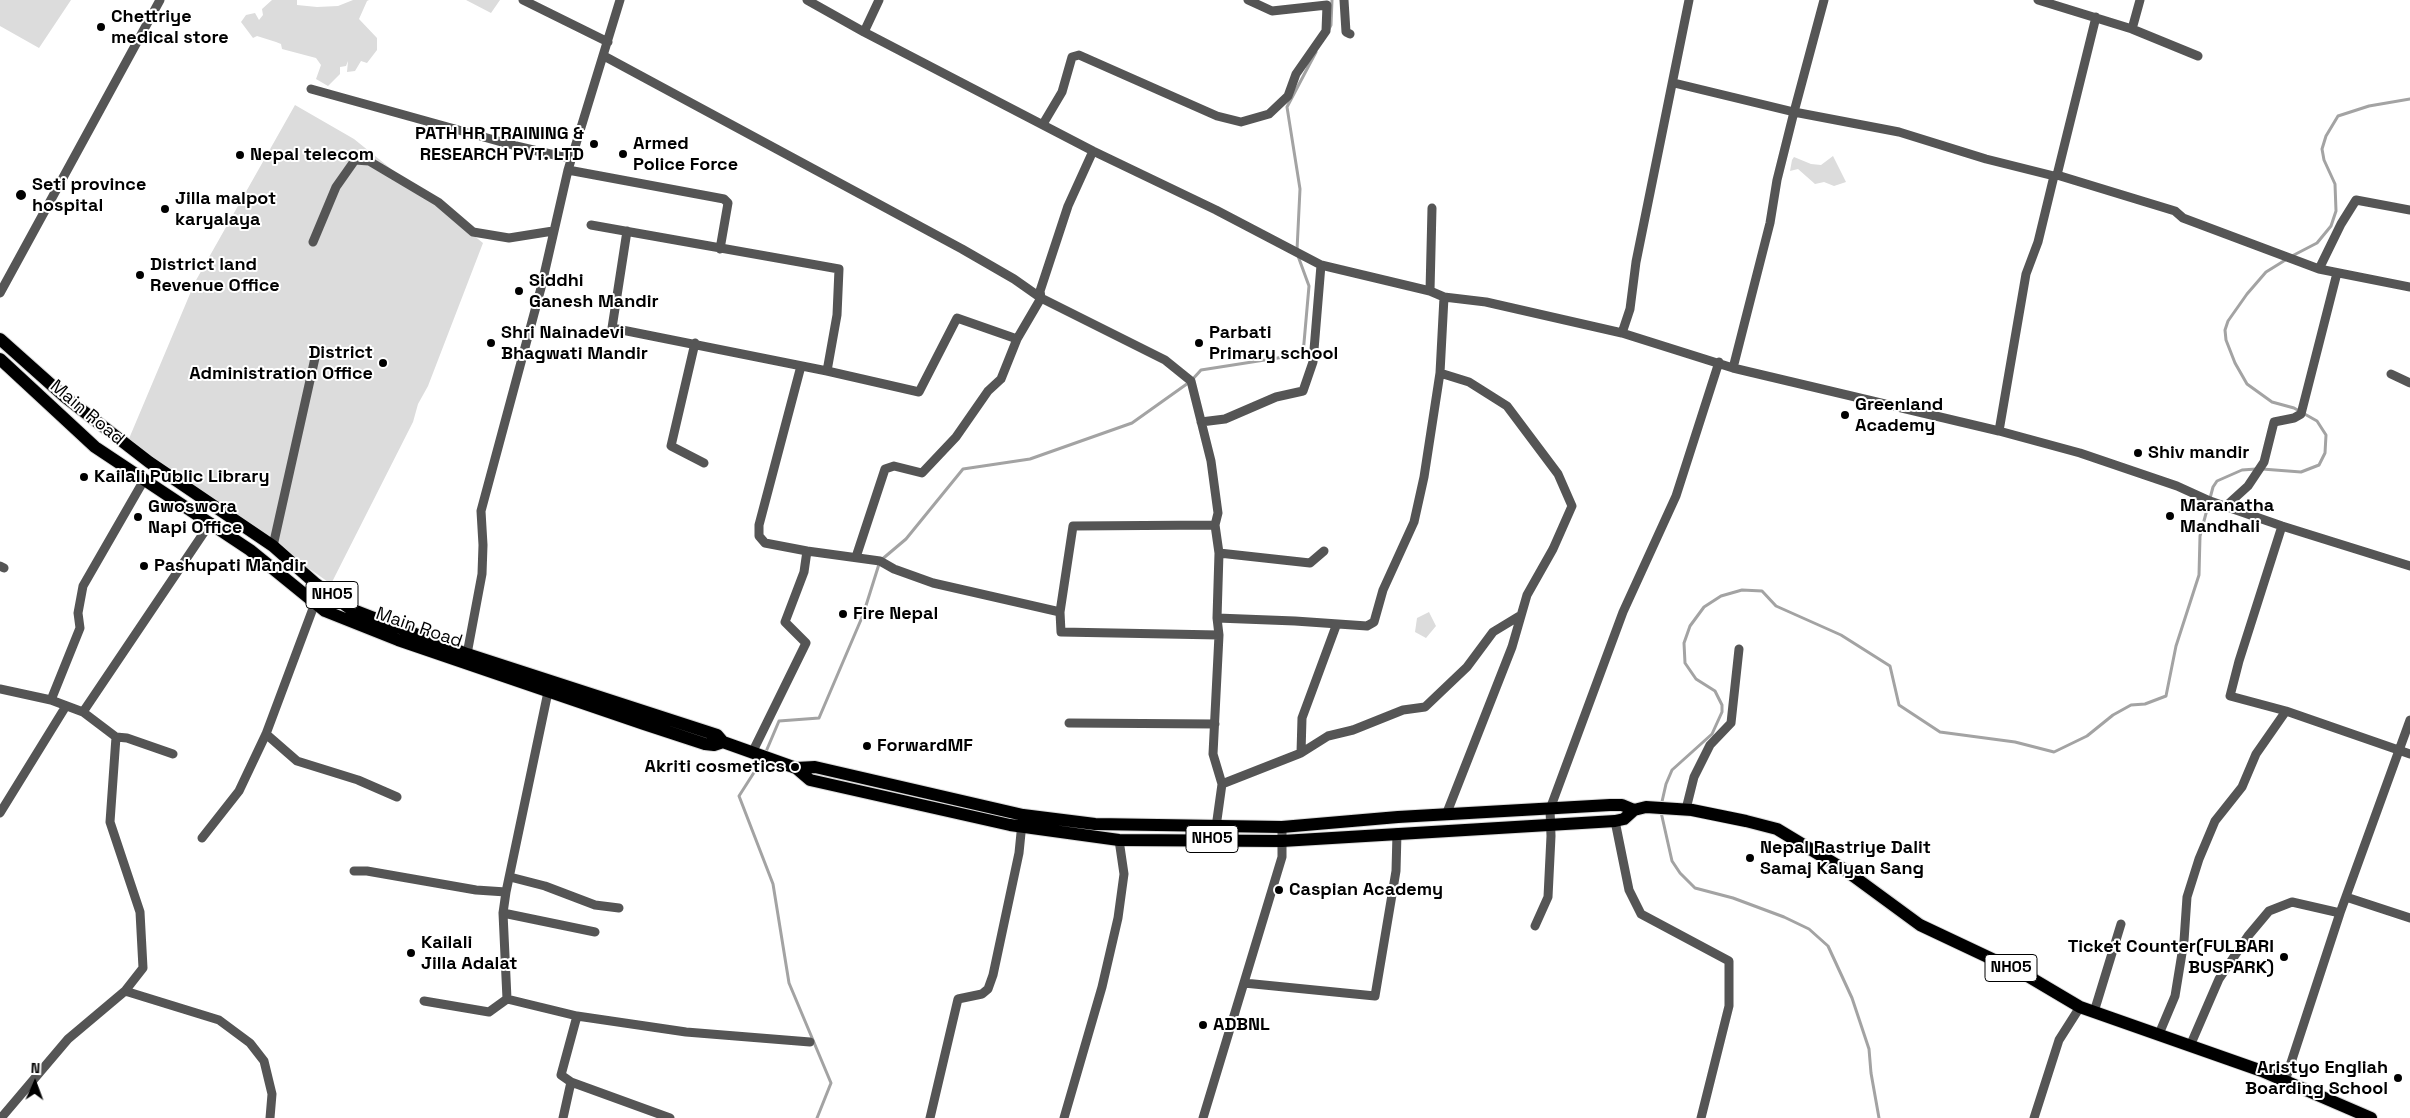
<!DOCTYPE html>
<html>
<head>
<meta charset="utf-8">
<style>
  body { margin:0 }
  #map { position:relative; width:2410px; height:1118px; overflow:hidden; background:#fff; font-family:"Space Grotesk",sans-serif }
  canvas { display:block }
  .north { position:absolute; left:10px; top:1058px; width:50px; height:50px; -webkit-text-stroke:4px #fff; paint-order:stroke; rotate:2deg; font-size:14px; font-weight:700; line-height:20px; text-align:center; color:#000 }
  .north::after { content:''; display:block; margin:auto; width:18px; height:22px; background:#000; clip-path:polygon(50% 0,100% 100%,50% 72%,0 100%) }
</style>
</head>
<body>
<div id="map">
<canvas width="2410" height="1118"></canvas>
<div class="north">N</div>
</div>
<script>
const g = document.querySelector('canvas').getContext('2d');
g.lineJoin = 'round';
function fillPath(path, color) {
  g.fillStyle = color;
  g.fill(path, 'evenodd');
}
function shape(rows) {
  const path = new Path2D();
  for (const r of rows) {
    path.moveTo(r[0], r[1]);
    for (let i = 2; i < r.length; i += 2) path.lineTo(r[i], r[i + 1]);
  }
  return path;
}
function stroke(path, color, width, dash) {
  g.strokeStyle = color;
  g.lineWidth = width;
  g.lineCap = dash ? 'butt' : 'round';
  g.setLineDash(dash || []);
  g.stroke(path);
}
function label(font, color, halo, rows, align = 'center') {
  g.font = font + ' "Space Grotesk",sans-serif';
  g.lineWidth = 4;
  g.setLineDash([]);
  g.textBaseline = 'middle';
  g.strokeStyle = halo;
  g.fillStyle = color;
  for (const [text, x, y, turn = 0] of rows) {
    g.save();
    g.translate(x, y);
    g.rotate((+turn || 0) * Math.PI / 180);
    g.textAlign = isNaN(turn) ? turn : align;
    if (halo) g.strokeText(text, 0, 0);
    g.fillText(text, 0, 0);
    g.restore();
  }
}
fillPath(shape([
  [0,0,71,0,39,48,0,26],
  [272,0,297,0,297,5,317,7,338,6,353,0,369,0,367,1,359,19,377,38,377,50,367,63,361,61,355,71,347,72,348,61,346,66,340,67,340,74,328,86,316,79,321,65,316,58,282,49,281,44,276,42,257,36,253,38,241,22,246,15,255,13,259,20,263,15,262,9],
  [466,0,500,0,491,13],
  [295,105,354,139,483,243,428,386,418,404,413,422,331,584,128,441,195,282],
  [1833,156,1846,182,1834,186,1824,182,1815,184,1798,169,1790,171,1792,160,1794,157,1811,164,1821,165],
  [1429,612,1436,626,1426,638,1415,632,1417,618]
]), '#dcdcdc');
stroke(shape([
  [1329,29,1331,25,1332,0],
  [1297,250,1300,189,1287,107,1316,52],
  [2292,256,2317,243,2331,226,2336,211,2335,184,2324,160,2322,149,2326,136,2338,116,2369,106,2410,99],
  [2262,469,2301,472,2319,465,2325,453,2326,435,2317,421,2294,408,2272,402,2247,384,2235,363,2226,340,2225,330,2228,321,2247,294,2266,272,2287,259],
  [765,754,779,721,819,718,863,615,880,561,906,539,963,469,1030,459,1132,423,1191,381,1201,370,1303,354,1309,286,1298,256],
  [762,760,739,796,773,884,789,983,831,1083,817,1118],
  [1661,806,1666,784,1672,770,1712,734,1722,712,1722,705,1715,691,1696,679,1685,663,1684,643,1690,626,1704,607,1721,596,1742,590,1762,591,1776,606,1841,635,1890,666,1899,705,1940,732,2015,742,2054,752,2087,736,2113,715,2131,705,2145,704,2166,696,2176,646,2199,575,2200,536,2213,487,2217,481,2242,470,2256,469],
  [1661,812,1672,861,1680,873,1695,888,1733,898,1784,917,1809,929,1828,946,1852,998,1869,1049,1871,1073,1879,1118]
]), '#a3a3a3', 3);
const primary = shape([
  [0,339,65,397,149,462,273,546,316,584,351,609,467,654,717,735,723,742,796,768,815,767,1023,815,1095,824,1282,827,1398,817,1610,805,1622,805,1634,810],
  [0,359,95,447,250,550,325,611,398,640,644,724,705,744,714,745,723,742],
  [796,768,810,780,1010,825,1119,840,1282,841,1615,821,1624,819,1634,810,1646,807,1692,810,1746,821,1777,829,1845,870,1920,925,2026,975,2080,1007,2262,1071,2371,1118]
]);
stroke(primary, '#dbdbdb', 14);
stroke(shape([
  [523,0,608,42],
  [807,0,864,32,1093,151,1216,210,1321,265,1430,291,1444,297,1486,302,1622,333,1733,368,1999,431,2080,453,2177,486,2210,501,2282,526,2410,566],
  [1344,0,1346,32,1350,34],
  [2038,0,2132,29,2198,56],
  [2132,29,2140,0],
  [864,32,879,0],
  [604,56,962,249,1014,279,1041,298,1165,360,1191,381,1211,461,1218,513,1215,525,1219,553,1217,618,1219,635,1213,754,1222,784,1216,827],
  [1674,83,1794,112,1899,132,1986,159,2054,176],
  [311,89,516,146,572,159],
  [1043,124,1062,92,1072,57,1079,55,1217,116,1241,122,1269,114,1288,96,1296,74,1326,31,1327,5,1272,11,1248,0],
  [568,170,724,199,728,203,720,249],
  [2057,175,2175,211,2183,218,2319,269,2410,287],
  [591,225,839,269,837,315,827,371,919,392,957,318,1017,339,1041,298,1040,291,1068,206,1093,151],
  [627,231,612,328,827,371],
  [313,242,336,187,355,160,369,161,438,202,473,232,509,238,553,231],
  [2319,269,2341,224,2356,200,2410,210],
  [1430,291,1432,208],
  [0,293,160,0],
  [1622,333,1630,309,1636,262,1689,0],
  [695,343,671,446,704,463],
  [801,366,759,525,759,536,765,543,807,551],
  [1733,368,1770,223,1777,180,1794,112,1824,0],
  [1440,373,1469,382,1507,406,1558,474,1572,506,1553,549,1527,595,1512,647,1446,815],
  [2391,374,2410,383],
  [1201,422,1225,419,1276,397,1303,391,1313,362,1321,265],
  [1999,431,2026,274,2038,242,2054,176,2057,175,2096,17],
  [2226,506,2248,486,2264,462,2274,422,2294,418,2301,414,2337,273],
  [2282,526,2239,661,2230,696,2286,711,2410,754],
  [273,546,315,358],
  [1219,553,1310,563,1324,551],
  [856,557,885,469,894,466,922,473,956,437,988,391,1001,379,1017,339],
  [0,566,4,568],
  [1060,612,1073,526,1215,525],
  [1217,618,1295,621,1367,626,1374,622,1383,590,1414,522,1424,477,1440,373,1444,297],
  [467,654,482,574,483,545,481,511,541,288,568,170,620,0],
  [0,689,51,700],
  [548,692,506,892,503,913,507,999,577,1016,561,1075,571,1082,670,1118],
  [83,712,51,700,80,628,78,613,83,586,144,480],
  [1069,723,1215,724],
  [266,734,297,761,358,780,397,797],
  [116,737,127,738,173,754],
  [752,753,806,643,785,622,804,572,807,551,880,561,894,569,933,583,1060,612,1061,632,1219,635],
  [1301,753,1302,718,1336,626],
  [1222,784,1301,753,1328,736,1353,730,1403,710,1425,707,1467,667,1493,632,1521,615],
  [1686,809,1694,777,1710,745,1731,723,1739,649],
  [0,813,66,706],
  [1615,821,1629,890,1641,914,1729,961,1729,1006,1701,1118],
  [202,838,239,791,266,734,315,603],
  [354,871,367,871,476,890,506,892],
  [510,877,545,886,595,905,619,908],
  [2346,897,2410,918],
  [503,913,595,932],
  [1535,926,1548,897,1551,836,1550,809,1623,612,1676,496,1719,362],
  [1244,983,1375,996,1396,871,1397,833],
  [125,991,219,1020,250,1043,264,1061,272,1094,270,1118],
  [424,1001,489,1012,507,999],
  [2094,1012,2121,924],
  [577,1016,686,1032,810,1042],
  [2159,1034,2175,996,2184,941,2187,897,2199,859,2215,821,2242,787,2256,754,2286,711],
  [2190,1046,2219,979,2248,936,2269,911,2292,902,2340,913],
  [2285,1081,2340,913,2410,720],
  [1,1118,68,1039,125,991,143,968,140,912,110,822,116,737,83,712,211,522],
  [563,1118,571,1082],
  [930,1118,958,999,982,994,988,989,993,975,1019,853,1022,823],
  [1064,1118,1102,987,1118,918,1124,874,1119,840],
  [1203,1118,1282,857,1282,827],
  [2034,1118,2059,1040,2080,1007]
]), '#555', 9);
stroke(primary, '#000', 12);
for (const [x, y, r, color] of [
  [101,27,5,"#000"],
  [594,144,5,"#000"],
  [623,154,5,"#000"],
  [240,155,5,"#000"],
  [21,195,6,"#000"],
  [165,209,5,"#000"],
  [140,275,5,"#000"],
  [519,291,5,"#000"],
  [491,343,5,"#000"],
  [1199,343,5,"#000"],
  [383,363,5,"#000"],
  [1845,415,5,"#000"],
  [2138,453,5,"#000"],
  [84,477,5,"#000"],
  [2170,516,5,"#000"],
  [138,517,5,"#000"],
  [144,566,5,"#000"],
  [843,614,5,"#000"],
  [867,746,5,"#000"],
  [795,767,5,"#000"],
  [1750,858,5,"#000"],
  [1279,890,5,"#000"],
  [411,953,5,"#000"],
  [2284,957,5,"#000"],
  [1203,1025,5,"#000"],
  [2398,1078,5,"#000"]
]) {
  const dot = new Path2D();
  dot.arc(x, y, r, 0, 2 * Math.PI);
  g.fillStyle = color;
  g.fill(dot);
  stroke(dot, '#fff', 2);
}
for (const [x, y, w] of [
  [332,595,52],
  [1212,839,52],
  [2011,968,52]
]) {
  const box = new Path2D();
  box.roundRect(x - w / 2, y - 13.5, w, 27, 4);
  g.fillStyle = '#fff';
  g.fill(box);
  stroke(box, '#000', 1);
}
label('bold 16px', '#000', null, [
  ["NH05",332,595],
  ["NH05",1212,839],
  ["NH05",2011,968]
]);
label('bold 18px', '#000', '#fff', [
  ["Chettriye",111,17],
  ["medical store",111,38],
  ["PATH HR TRAINING &",584,134,"right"],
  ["RESEARCH PVT. LTD",584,155,"right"],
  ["Armed",633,144],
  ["Police Force",633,165],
  ["Nepal telecom",250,155],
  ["Seti province",32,185],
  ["hospital",32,206],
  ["Jilla malpot",175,199],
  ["karyalaya",175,220],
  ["District land",150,265],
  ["Revenue Office",150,286],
  ["Siddhi",529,281],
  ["Ganesh Mandir",529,302],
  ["Shri Nainadevi",501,333],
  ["Bhagwati Mandir",501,354],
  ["Parbati",1209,333],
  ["Primary school",1209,354],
  ["District",373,353,"right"],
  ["Administration Office",373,374,"right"],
  ["Greenland",1855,405],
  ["Academy",1855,426],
  ["Shiv mandir",2148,453],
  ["Kailali Public Library",94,477],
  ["Maranatha",2180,506],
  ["Mandhali",2180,527],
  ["Gwoswora",148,507],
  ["Napi Office",148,528],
  ["Pashupati Mandir",154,566],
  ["Fire Nepal",853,614],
  ["ForwardMF",877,746],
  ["Akriti cosmetics",785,767,"right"],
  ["Nepal Rastriye Dalit",1760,848],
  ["Samaj Kalyan Sang",1760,869],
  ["Caspian Academy",1289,890],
  ["Kailali",421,943],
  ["Jilla Adalat",421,964],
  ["Ticket Counter(FULBARI",2274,947,"right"],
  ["BUSPARK)",2274,968,"right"],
  ["ADBNL",1213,1025],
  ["Aristyo Engliah",2388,1068,"right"],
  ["Boarding School",2388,1089,"right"]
], 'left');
label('18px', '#000', '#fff', [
  ["Main Road",87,413,40],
  ["Main Road",419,628,19]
]);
</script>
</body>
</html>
